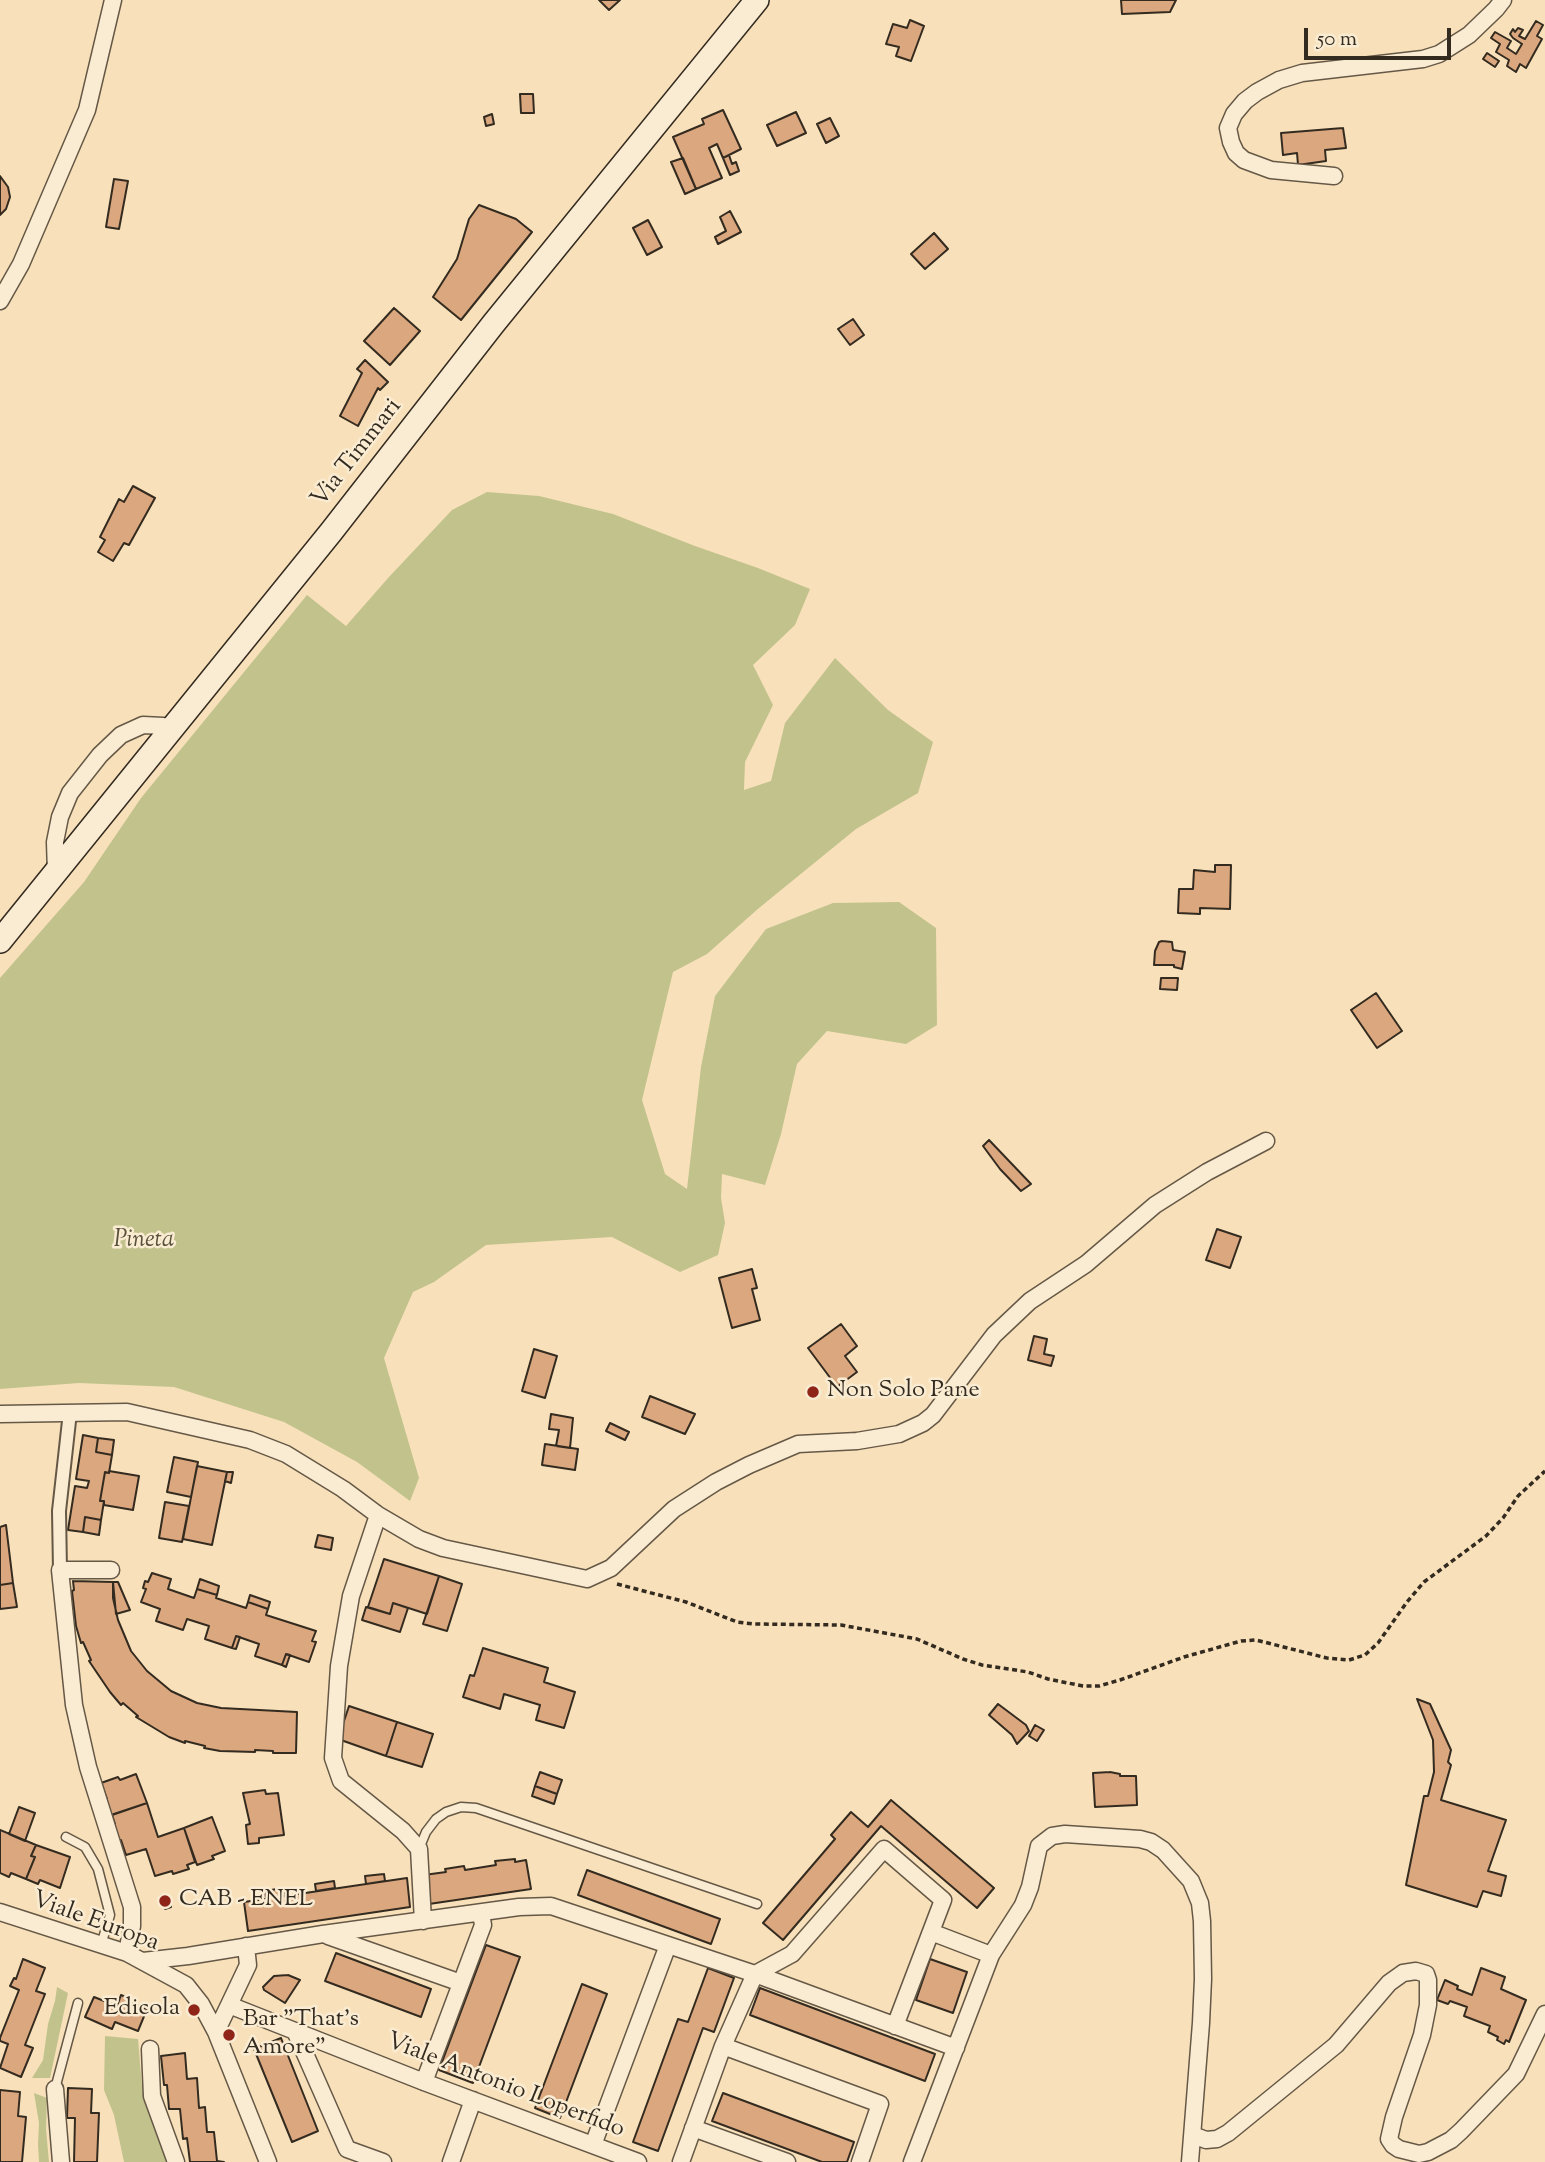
<!DOCTYPE html>
<html>
<head>
<meta charset="utf-8">
<style>
  body { margin:0 }
  #map { position:relative; width:1545px; height:2162px; overflow:hidden; background:#f8e1ba; font-family:"Sorts Mill Goudy",serif }
  canvas { display:block }
  .scale { position:absolute; left:1304px; top:28px; width:147px; height:32px; box-sizing:border-box; border:4px solid #342b20; border-top:0; padding-left:9px; font-size:21px; line-height:24px; white-space:nowrap; color:#342b20; -webkit-text-stroke:5px #faecd2; paint-order:stroke }
</style>
</head>
<body>
<div id="map">
<canvas width="1545" height="2162"></canvas>
<div class="scale">50 m</div>
</div>
<script>
const g = document.querySelector('canvas').getContext('2d');
g.lineJoin = 'round';
function fillPath(path, color) {
  g.fillStyle = color;
  g.fill(path, 'evenodd');
}
function shape(rows) {
  const path = new Path2D();
  for (const r of rows) {
    path.moveTo(r[0], r[1]);
    for (let i = 2; i < r.length; i += 2) path.lineTo(r[i], r[i + 1]);
  }
  return path;
}
function stroke(path, color, width, dash) {
  g.strokeStyle = color;
  g.lineWidth = width;
  g.lineCap = dash ? 'butt' : 'round';
  g.setLineDash(dash || []);
  g.stroke(path);
}
function label(font, color, halo, rows, align = 'center') {
  g.font = font + ' "Sorts Mill Goudy",serif';
  g.lineWidth = 5;
  g.setLineDash([]);
  g.textBaseline = 'middle';
  g.strokeStyle = halo;
  g.fillStyle = color;
  for (const [text, x, y, turn = 0] of rows) {
    g.save();
    g.translate(x, y);
    g.rotate((+turn || 0) * Math.PI / 180);
    g.textAlign = isNaN(turn) ? turn : align;
    if (halo) g.strokeText(text, 0, 0);
    g.fillText(text, 0, 0);
    g.restore();
  }
}
fillPath(shape([
  [487,492,539,496,613,514,695,546,758,568,810,589,795,625,753,665,773,705,745,762,744,790,771,781,785,723,835,658,888,710,933,742,918,793,856,829,759,908,707,954,673,972,642,1100,665,1174,687,1189,701,1067,715,996,766,929,833,903,899,902,936,928,937,1025,906,1044,827,1031,797,1064,781,1134,765,1185,722,1174,721,1198,725,1223,718,1255,680,1272,612,1237,486,1245,434,1282,413,1292,384,1358,419,1478,410,1501,357,1462,284,1422,174,1387,79,1383,0,1389,0,978,84,882,141,798,307,595,346,626,389,577,452,510],
  [57,1987,68,1993,50,2078,32,2078,43,2060,48,2024,55,2001],
  [105,2036,138,2039,142,2087,169,2162,124,2162,114,2115,104,2090],
  [34,2093,47,2098,46,2129,49,2162,39,2162,38,2144,39,2123]
]), '#c2c28c');
const building = shape([
  [599,0,620,0,609,10,599,0],
  [1121,0,1176,0,1170,12,1122,14,1121,0],
  [910,20,924,26,911,61,896,56,899,47,886,44,893,24,907,28,910,20],
  [1536,21,1543,25,1537,36,1542,39,1526,68,1520,64,1516,72,1507,66,1509,60,1496,52,1500,44,1491,38,1495,32,1511,41,1507,48,1516,54,1522,44,1513,38,1510,34,1513,29,1515,32,1518,28,1523,30,1519,36,1525,39,1536,21],
  [1487,53,1499,61,1495,67,1483,59,1487,53],
  [520,94,533,94,534,113,521,113,520,94],
  [723,110,741,149,723,158,717,144,709,148,722,178,696,189,673,137,704,124,702,119,723,110],
  [796,112,806,133,777,146,767,125,796,112],
  [492,114,494,124,486,126,484,117,492,114],
  [830,118,839,136,826,143,817,124,830,118],
  [1343,128,1346,148,1325,150,1326,161,1298,165,1297,153,1283,155,1281,133,1343,128],
  [729,155,732,164,736,162,739,171,730,175,723,158,729,155],
  [683,158,696,189,685,194,671,162,683,158],
  [0,176,8,187,10,197,6,209,0,215,0,176],
  [114,179,128,181,119,229,106,227,114,179],
  [479,205,516,219,532,232,461,320,433,297,457,259,469,219,479,205],
  [730,211,741,232,718,244,715,237,726,231,720,217,730,211],
  [648,220,662,247,647,255,633,228,648,220],
  [934,233,948,249,925,269,911,254,934,233],
  [394,308,420,331,390,365,364,341,394,308],
  [853,319,864,335,850,345,838,329,853,319],
  [365,360,388,382,380,390,378,388,358,426,340,416,362,373,357,369,365,360],
  [133,486,155,498,129,545,124,543,113,561,98,552,105,540,100,537,119,499,124,502,133,486],
  [1215,865,1231,865,1230,909,1200,908,1200,914,1178,913,1179,889,1193,889,1194,870,1215,872,1215,865],
  [1162,941,1172,942,1173,950,1185,952,1182,969,1174,967,1174,965,1154,965,1155,951,1159,942,1162,941],
  [1161,978,1178,978,1177,990,1160,989,1161,978],
  [1376,993,1402,1031,1377,1048,1351,1010,1376,993],
  [989,1140,1031,1184,1021,1191,1000,1169,983,1146,989,1140],
  [1217,1229,1241,1237,1230,1268,1206,1260,1217,1229],
  [752,1269,757,1288,752,1289,760,1320,732,1328,719,1278,752,1269],
  [841,1324,857,1346,845,1356,857,1372,837,1387,808,1348,841,1324],
  [1034,1336,1047,1339,1044,1354,1054,1356,1051,1366,1028,1360,1034,1336],
  [534,1349,557,1356,545,1398,522,1391,534,1349],
  [650,1396,695,1414,685,1434,642,1417,650,1396],
  [551,1414,573,1418,570,1448,556,1446,559,1430,549,1429,551,1414],
  [610,1423,629,1432,625,1440,606,1431,610,1423],
  [83,1435,98,1438,96,1452,112,1455,109,1473,105,1472,100,1501,104,1501,101,1520,85,1517,83,1532,68,1530,75,1486,87,1488,89,1481,76,1479,83,1435],
  [98,1438,114,1440,112,1455,96,1452,98,1438],
  [545,1444,578,1449,575,1470,542,1465,545,1444],
  [174,1457,198,1462,191,1497,167,1492,174,1457],
  [197,1466,227,1472,212,1545,183,1539,197,1466],
  [109,1471,139,1476,133,1510,104,1505,104,1501,100,1501,105,1472,109,1473,109,1471],
  [227,1472,233,1472,231,1483,225,1481,227,1472],
  [165,1502,189,1506,182,1542,159,1538,165,1502],
  [85,1517,101,1520,99,1535,83,1532,85,1517],
  [6,1525,13,1583,0,1585,0,1527,6,1525],
  [318,1535,333,1538,331,1550,315,1547,318,1535],
  [384,1559,439,1576,427,1614,393,1603,390,1614,368,1607,384,1559],
  [152,1573,171,1579,168,1589,194,1598,197,1589,217,1595,216,1598,246,1608,248,1602,268,1609,266,1615,316,1631,312,1641,316,1642,309,1662,286,1654,282,1665,255,1656,259,1644,236,1636,232,1648,205,1639,209,1626,187,1619,183,1630,156,1621,160,1609,141,1602,146,1589,143,1588,145,1581,148,1582,152,1573],
  [439,1576,462,1584,447,1631,423,1624,439,1576],
  [200,1579,219,1586,217,1595,197,1589,200,1579],
  [73,1581,113,1582,113,1598,118,1620,131,1651,147,1671,171,1691,197,1703,221,1708,297,1712,296,1753,273,1753,273,1751,255,1750,255,1752,220,1751,204,1748,205,1746,185,1741,185,1743,169,1737,136,1717,138,1716,123,1703,121,1705,110,1692,89,1661,91,1660,83,1642,81,1643,76,1626,72,1591,74,1590,73,1581],
  [113,1582,118,1582,130,1610,116,1614,113,1582],
  [13,1583,17,1607,0,1609,0,1585,13,1583],
  [250,1595,270,1602,268,1609,248,1602,250,1595],
  [393,1603,408,1608,400,1632,362,1620,366,1607,390,1614,393,1603],
  [236,1636,240,1637,236,1649,232,1648,236,1636],
  [483,1648,548,1668,544,1682,575,1692,564,1728,536,1720,540,1705,504,1694,500,1709,463,1697,470,1675,474,1676,483,1648],
  [286,1654,290,1655,286,1667,282,1665,286,1654],
  [1417,1699,1430,1704,1451,1750,1448,1762,1451,1765,1441,1800,1506,1820,1488,1871,1506,1876,1501,1896,1483,1891,1477,1907,1406,1885,1424,1796,1428,1796,1434,1772,1433,1740,1417,1699],
  [998,1704,1026,1725,1029,1731,1017,1744,1012,1735,989,1715,998,1704],
  [349,1706,397,1722,386,1756,338,1739,349,1706],
  [397,1722,433,1734,422,1767,386,1756,397,1722],
  [1035,1725,1044,1730,1037,1741,1029,1736,1035,1725],
  [540,1772,562,1780,557,1794,535,1786,540,1772],
  [1110,1772,1120,1774,1120,1776,1136,1776,1137,1805,1095,1807,1093,1773,1110,1772],
  [136,1774,147,1803,108,1816,103,1801,107,1799,101,1783,118,1777,120,1780,136,1774],
  [535,1786,557,1794,554,1804,532,1796,535,1786],
  [265,1790,266,1794,278,1793,284,1835,259,1838,259,1843,248,1844,246,1825,250,1824,243,1793,265,1790],
  [891,1800,994,1888,977,1908,881,1826,783,1940,763,1923,835,1839,831,1835,851,1812,868,1827,891,1800],
  [147,1803,158,1837,184,1828,195,1862,187,1865,189,1869,173,1874,172,1871,155,1876,146,1849,126,1855,121,1840,117,1841,112,1825,115,1824,112,1815,147,1803],
  [19,1807,35,1813,25,1841,9,1834,19,1807],
  [212,1817,225,1851,212,1856,214,1859,197,1865,184,1828,212,1817],
  [0,1830,36,1845,31,1856,35,1857,26,1879,11,1873,9,1877,0,1873,0,1830],
  [36,1845,70,1857,60,1888,40,1880,38,1884,26,1879,35,1857,31,1856,36,1845],
  [515,1859,515,1862,526,1860,531,1889,429,1904,424,1875,446,1872,445,1869,464,1866,465,1870,496,1865,495,1861,515,1859],
  [587,1870,720,1919,711,1944,578,1895,587,1870],
  [384,1874,385,1881,366,1884,365,1876,384,1874],
  [407,1878,410,1907,248,1931,244,1902,407,1878],
  [334,1881,335,1888,316,1891,315,1884,334,1881],
  [283,1888,285,1896,266,1898,265,1891,283,1888],
  [166,1894,171,1907,165,1909,160,1896,166,1894],
  [486,1945,520,1957,473,2083,439,2070,486,1945],
  [336,1953,431,1989,421,2017,325,1981,336,1953],
  [23,1959,45,1968,36,1991,45,1994,25,2045,33,2048,21,2077,0,2068,8,2044,0,2041,0,2038,19,1990,10,1986,14,1978,16,1979,23,1959],
  [930,1959,967,1972,953,2013,916,2000,930,1959],
  [708,1968,734,1978,714,2032,703,2028,658,2151,633,2142,678,2019,688,2022,708,1968],
  [1481,1968,1505,1977,1501,1989,1526,2000,1509,2042,1506,2040,1504,2044,1497,2040,1498,2037,1488,2032,1490,2026,1464,2016,1467,2007,1450,2001,1448,2004,1437,2000,1445,1980,1458,1986,1457,1989,1472,1995,1481,1968],
  [288,1975,300,1980,285,2003,264,1990,263,1987,274,1976,288,1975],
  [582,1984,607,1994,560,2118,535,2108,582,1984],
  [760,1988,935,2054,925,2081,750,2015,760,1988],
  [121,1995,128,1998,127,2001,147,2009,138,2031,115,2022,112,2029,85,2017,94,1997,117,2006,121,1995],
  [281,2038,318,2131,292,2142,254,2049,281,2038],
  [185,2053,187,2079,197,2078,199,2108,205,2107,207,2132,214,2132,217,2161,224,2162,190,2162,187,2138,183,2139,180,2109,169,2109,167,2085,164,2085,161,2056,185,2053],
  [68,2088,92,2089,91,2113,99,2113,97,2162,74,2162,75,2118,67,2118,68,2088],
  [0,2090,20,2092,18,2116,26,2117,22,2162,0,2162,0,2090],
  [723,2093,854,2142,847,2162,822,2162,712,2121,723,2093]
]);
fillPath(building, '#dba77e');
stroke(building, '#342b20', 2);
const service = shape([
  [66,1837,85,1847,98,1869,110,1915,101,1945],
  [419,1849,426,1832,436,1819,446,1812,461,1807,476,1808,757,1904],
  [55,2089,78,2003]
]);
const pedestrian = shape([
  [60,1570,59,1511,70,1412]
]);
const minor = shape([
  [1334,176,1271,170,1244,160,1236,153,1231,142,1228,128,1234,114,1245,101,1257,92,1279,80,1302,73,1423,59,1439,54,1469,35,1496,9,1503,0],
  [0,301,21,264,87,110,113,0],
  [56,873,55,842,60,817,70,793,100,755,121,735,143,725,163,726,172,728],
  [0,1414,127,1412,250,1440,286,1454,343,1489,378,1515,419,1539,443,1548,587,1579,611,1568,674,1509,716,1482,749,1465,798,1444,857,1441,899,1434,923,1423,933,1415,994,1335,1030,1301,1086,1264,1155,1205,1207,1172,1266,1141],
  [378,1515,351,1596,339,1666,333,1758,341,1781,403,1831,419,1849,423,1921],
  [111,1570,60,1570,74,1705,88,1767,132,1907,132,1926,127,1953],
  [0,1912,127,1953,186,1985,201,2004,216,2032,268,2162],
  [931,1932,991,1955,1023,1905,1030,1887,1039,1846,1052,1836,1065,1834,1140,1839,1151,1842,1163,1850,1191,1881,1200,1903,1202,1921,1203,1979,1201,2023,1190,2162],
  [328,1936,461,1983],
  [143,1961,188,1956,323,1934,519,1907,551,1906,755,1974,956,2048],
  [229,2005,248,1965,246,1946],
  [295,2031,347,2149,383,2162],
  [216,2032,229,2005,424,2082,638,2162],
  [723,2046,880,2104,860,2162],
  [150,2049,152,2096,176,2162],
  [424,2082,483,1925,481,1913],
  [55,2089,61,2162],
  [693,2128,787,2162],
  [1193,2135,1206,2140,1217,2139,1228,2133,1336,2045,1389,1983,1403,1973,1416,1971,1426,1974,1428,1980,1428,2005,1422,2035,1394,2117,1389,2139,1393,2145,1399,2149,1419,2154,1428,2152,1451,2140,1461,2131,1516,2074,1545,2014],
  [593,2145,668,1945],
  [451,2162,473,2100],
  [681,2162,723,2046,755,1974,792,1954,884,1849,943,1900,895,2026],
  [912,2162,991,1955]
]);
const secondary = shape([
  [0,941,331,532,494,323,757,0]
]);
stroke(service, '#655846', 11);
stroke(pedestrian, '#655846', 16);
stroke(minor, '#655846', 19);
stroke(secondary, '#342b20', 26);
stroke(shape([
  [617,1584,686,1602,737,1622,754,1624,841,1625,917,1639,963,1659,982,1665,1028,1672,1048,1679,1083,1686,1099,1686,1120,1680,1184,1657,1241,1641,1256,1640,1327,1658,1349,1660,1365,1655,1378,1643,1407,1602,1424,1582,1486,1536,1503,1518,1518,1496,1545,1471]
]), '#342b20', 3.5, [5, 3.5]);
stroke(service, '#faecd2', 8);
stroke(pedestrian, '#faecd2', 12);
stroke(minor, '#faecd2', 16);
stroke(secondary, '#faecd2', 23);
for (const [x, y, r, color] of [
  [813,1392,7,"#8f2418"],
  [165,1901,7,"#8f2418"],
  [194,2010,7,"#8f2418"],
  [229,2035,7,"#8f2418"]
]) {
  const dot = new Path2D();
  dot.arc(x, y, r, 0, 2 * Math.PI);
  g.fillStyle = color;
  g.fill(dot);
  stroke(dot, '#faecd2', 2.5);
}
label('24px', '#342b20', '#faecd2', [
  ["Via Timmari",358,454,-52],
  ["Viale Europa",95,1923,20],
  ["Viale Antonio Loperfido",505,2087,21]
]);
label('italic 24px', '#58513b', '#faecd2', [
  ["Pineta",144,1242]
]);
label('24px', '#342b20', '#faecd2', [
  ["Non Solo Pane",827,1392],
  ["CAB - ENEL",179,1901],
  ["Edicola",180,2010,"right"],
  ["Bar \"That's",243,2021],
  ["Amore\"",243,2049]
], 'left');
</script>
</body>
</html>
